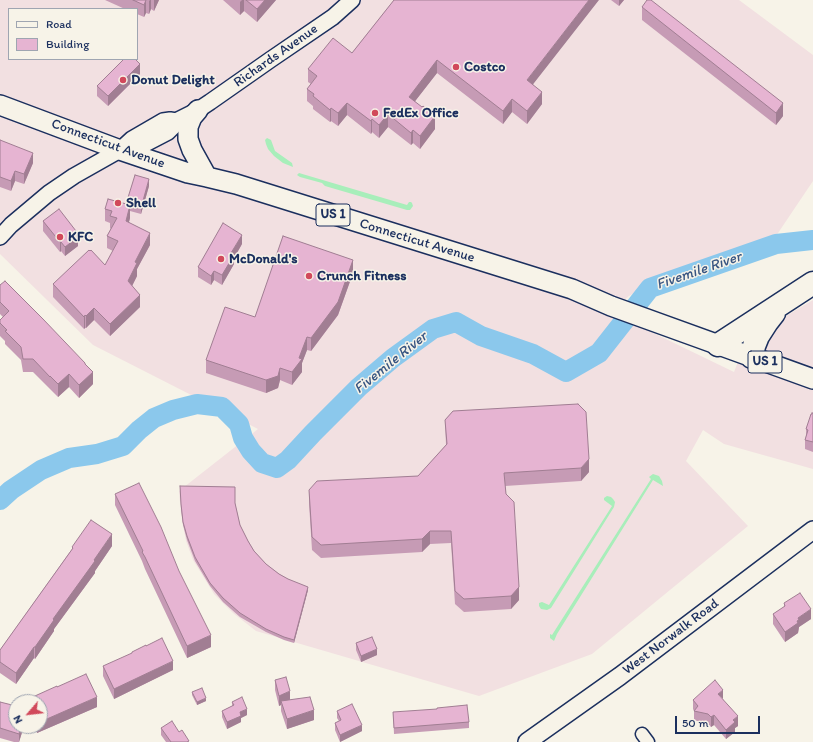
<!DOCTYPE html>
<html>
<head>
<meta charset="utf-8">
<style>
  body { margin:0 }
  #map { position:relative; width:813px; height:742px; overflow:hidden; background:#f7f3e8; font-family:Itim,sans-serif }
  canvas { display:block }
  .legend { position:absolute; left:8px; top:8px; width:130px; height:52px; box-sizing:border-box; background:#f7f3e8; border:1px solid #9fa5b1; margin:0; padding:5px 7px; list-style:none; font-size:12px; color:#1b2f5e }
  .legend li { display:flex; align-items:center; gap:8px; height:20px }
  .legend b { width:20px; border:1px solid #9fa5b1 }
  .north { position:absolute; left:8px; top:694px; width:40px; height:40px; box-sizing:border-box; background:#f7f3e8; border:1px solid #9fa5b1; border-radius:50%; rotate:242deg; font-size:11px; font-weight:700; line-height:16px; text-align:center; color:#1b2f5e }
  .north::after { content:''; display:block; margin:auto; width:14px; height:18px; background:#d1495b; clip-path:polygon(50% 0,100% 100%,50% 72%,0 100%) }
  .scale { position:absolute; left:675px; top:716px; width:85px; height:18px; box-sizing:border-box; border:2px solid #1b2f5e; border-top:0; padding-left:5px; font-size:12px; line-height:14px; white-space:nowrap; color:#1b2f5e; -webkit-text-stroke:3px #f7f3e8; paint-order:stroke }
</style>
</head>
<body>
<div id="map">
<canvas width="813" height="742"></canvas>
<ul class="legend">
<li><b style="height:5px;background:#f7f3e8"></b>Road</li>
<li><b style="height:11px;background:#e6b4d2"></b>Building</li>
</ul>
<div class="north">N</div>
<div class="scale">50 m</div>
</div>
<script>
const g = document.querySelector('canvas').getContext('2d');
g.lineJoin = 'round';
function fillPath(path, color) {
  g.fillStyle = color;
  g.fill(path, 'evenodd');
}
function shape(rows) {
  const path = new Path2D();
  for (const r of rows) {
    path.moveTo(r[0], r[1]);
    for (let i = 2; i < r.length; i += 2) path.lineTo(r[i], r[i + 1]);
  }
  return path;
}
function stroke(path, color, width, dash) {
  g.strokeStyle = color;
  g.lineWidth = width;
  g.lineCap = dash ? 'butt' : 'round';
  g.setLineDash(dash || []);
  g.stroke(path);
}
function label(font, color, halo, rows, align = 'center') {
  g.font = font + ' Itim,sans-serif';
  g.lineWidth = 3;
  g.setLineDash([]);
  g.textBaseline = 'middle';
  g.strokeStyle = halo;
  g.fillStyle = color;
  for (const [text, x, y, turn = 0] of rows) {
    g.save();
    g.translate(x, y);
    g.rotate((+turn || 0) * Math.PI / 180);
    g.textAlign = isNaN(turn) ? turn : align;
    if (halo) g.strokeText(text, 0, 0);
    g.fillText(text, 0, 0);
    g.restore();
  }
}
fillPath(shape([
  [0,0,739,0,813,55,813,181,774,239,661,277,629,296,610,312,734,372,747,339,813,300,813,469,724,444,703,430,686,461,748,526,592,654,479,696,256,631,233,613,214,594,193,560,186,541,181,514,179,491,258,429,93,345,0,254],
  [9,9,137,9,137,59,9,59]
]), '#f2e0e1');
fillPath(shape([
  [267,138,271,140,275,151,292,163,293,167,283,163,274,156,268,149,266,144,265,140],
  [299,173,407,205,409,202,411,202,412,203,413,206,410,210,407,210,325,186,322,183,300,177,297,175],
  [653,474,659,476,662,481,663,486,653,480,557,634,554,641,550,638,550,634,552,635,651,479,649,477],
  [607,496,611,497,613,499,615,502,614,507,551,608,547,610,541,609,539,606,539,603,542,602,549,605,612,506,604,500,604,498]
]), '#a8eeba');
stroke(shape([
  [0,500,11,490,41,470,69,458,97,454,123,446,139,430,154,418,173,410,197,404,222,407,239,424,243,438,251,451,262,463,277,468,288,460,313,433,359,387,393,358,433,329,456,322,481,336,533,354,566,372,599,353,650,288,776,244,813,240]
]), '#8bc8ec', 20);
const minor = shape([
  [642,734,648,742]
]);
const tertiary = shape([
  [120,150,143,145,168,132,173,127,176,121,198,110,210,102,270,60,333,17,352,0],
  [0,237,11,225,49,193,74,176,120,150,132,139,163,121,170,120,176,121]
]);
const secondary = shape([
  [527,742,620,676,813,530]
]);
const primary = shape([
  [0,105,120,150,188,173,207,177,236,184,572,289,611,306,813,379],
  [198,110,192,117,188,127,188,139,192,150,207,177]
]);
const motorway = shape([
  [718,345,813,283],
  [752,357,754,346,758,336,767,322,774,313]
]);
stroke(minor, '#1b2f5e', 15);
stroke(tertiary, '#1b2f5e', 18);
stroke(secondary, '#1b2f5e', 20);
stroke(primary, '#1b2f5e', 22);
stroke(motorway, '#1b2f5e', 25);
stroke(minor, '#f7f3e8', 12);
stroke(tertiary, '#f7f3e8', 15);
stroke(secondary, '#f7f3e8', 17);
stroke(primary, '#f7f3e8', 19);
stroke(motorway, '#f7f3e8', 22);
fillPath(shape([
  [105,0,159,0,154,11,151,9,149,14,146,13,144,17,137,14,137,9,125,9],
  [223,0,276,0,257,22,244,11,240,15],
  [394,0,533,84,542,104,527,124,512,112,503,124,437,73,415,101,435,129,420,149,413,143,411,145,388,127,379,138,372,132,371,134,347,115,338,126,331,121,330,122,313,109,313,106,307,101,307,89,311,84,308,82,308,69,352,53],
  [611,0,624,0,619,6],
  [642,7,783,116,776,125,642,20],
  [140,74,108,106,97,96,97,86],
  [0,140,33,163,24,184,15,181,11,191,0,187],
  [149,186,141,214,130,211,130,218,129,222,150,245,137,269,137,276,132,286,140,307,110,336,94,320,86,328,85,328,84,329,53,297,53,284,105,265,113,251,107,248,107,236,111,229,110,228,110,223,105,221,105,209,126,204],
  [43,221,76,234,78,246,65,256,61,251,60,252,43,231],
  [242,244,234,258,234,264,222,285,214,280,211,285,198,277,198,267],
  [353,273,338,315,311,351,307,350,302,363,302,372,292,385,280,380,278,388,266,393,206,373,206,360,255,317],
  [0,285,85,364,93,384,79,398,69,387,58,397,33,372,23,372,21,360,5,344,5,341,0,336,0,320,3,317,0,314],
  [453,411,589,472,581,481,505,486,506,494,519,600,511,609,464,612,455,604,451,543,430,544,422,552,321,558,312,550,309,503,309,490,418,476,446,445,445,420],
  [813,413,813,452,805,449,805,440,806,436,806,429,812,414],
  [180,486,235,503,240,525,248,541,254,551,266,564,279,574,308,590,294,643,284,640,266,632,240,617,223,602,210,586,195,561,187,540,183,525,181,508],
  [115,494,211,647,187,658,145,569,142,561,115,505],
  [112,546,95,571,95,573,54,629,54,631,35,659,34,658,16,684,0,673,0,650,72,549,72,547],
  [784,603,811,619,799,627,798,633,785,642,773,624,773,614,784,607],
  [356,643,377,655,361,662,356,650],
  [103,666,173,670,114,699,103,676],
  [275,680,290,700,314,720,287,729,281,711,281,705,279,706,275,690],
  [57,687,97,707,37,733,34,726,40,726,40,702,26,702,26,700],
  [192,692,206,701,197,705,192,695],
  [723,699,738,726,735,728,735,732,726,739,714,725,711,727,708,724,694,720,694,711,693,709,693,700],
  [0,702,16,726,24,726,19,742,14,742,0,738],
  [232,702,247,715,241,718,241,722,227,729,222,717,222,711,232,706],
  [337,711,362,731,340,742,335,730,335,723,339,721,337,718],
  [393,712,469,722,469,728,394,734],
  [161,728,179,732,189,742,166,742,161,735]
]), '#c69bb5');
fillPath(shape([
  [146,0,146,13,144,17,144,5],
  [150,0,151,0,151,9,149,14,149,1],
  [154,0,159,0,154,11],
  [242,0,244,0,244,11,240,15,240,2],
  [265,0,276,0,257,22,257,9],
  [589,0,599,0,527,92,527,80],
  [619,0,624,0,619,6],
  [437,60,437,73,409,109,409,97],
  [140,64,140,74,108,106,108,96],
  [542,92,542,104,527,124,527,111],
  [512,99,512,112,503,124,503,111],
  [347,103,347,115,338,126,338,113],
  [783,103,783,116,776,125,776,113],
  [331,108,331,121,330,122,330,110],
  [388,114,388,127,379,138,379,125],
  [435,116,435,129,420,149,420,136],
  [372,119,372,132,371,134,371,121],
  [413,130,413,143,411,145,411,133],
  [33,153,33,163,24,184,24,174],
  [15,171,15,181,11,191,11,181],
  [149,179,149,186,141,214,141,208],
  [130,205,130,218,126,233,126,221],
  [76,231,76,239,78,237,78,246,65,256,65,247,74,232],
  [150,233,150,245,137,269,137,276,128,294,128,281,135,262],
  [242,235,242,244,234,258,234,264,222,285,222,275,231,253],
  [60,242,61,242,61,251,60,252],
  [353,260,353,273,338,315,311,351,311,338],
  [214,271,214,280,211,285,211,276],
  [140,295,140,307,110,336,110,324],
  [94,308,94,320,86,328,86,316],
  [85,315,85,328,84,329,84,317],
  [307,337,307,350,302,363,302,372,292,385,292,372,299,358],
  [280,368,280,380,278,388,266,393,266,380],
  [93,372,93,384,79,398,79,385],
  [69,374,69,387,58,397,58,384],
  [589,459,589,472,581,481,581,468],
  [430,531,430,544,422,552,422,539],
  [112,534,112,546,95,571,95,573,54,629,54,631,35,659,35,647,53,619],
  [308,587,308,590,294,643,294,640],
  [519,587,519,600,511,609,511,596],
  [811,609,811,619,799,627,798,633,785,642,785,632,798,618],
  [211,635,211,647,187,658,187,646],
  [34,647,34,658,16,684,16,673],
  [377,649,377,655,361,662,361,656],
  [173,661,173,670,114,699,114,689],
  [723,690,723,699,718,694],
  [290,691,290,701,281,701,281,705,279,706,279,696],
  [97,697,97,707,37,733,37,726,40,726,40,722],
  [206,698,206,701,197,705,197,702],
  [247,709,247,715,241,718,241,722,227,729,227,722,240,712],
  [314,710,314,720,287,729,287,719],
  [714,715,714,725,711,727,711,717],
  [738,716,738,726,735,728,735,732,726,739,726,730,733,720],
  [362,725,362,731,340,742,340,735],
  [21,726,24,726,19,742,19,734]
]), '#a17e93');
const building = shape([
  [133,0,146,0,144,5,133,0],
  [246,0,265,0,257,9,246,0],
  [394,0,589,0,527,80,542,92,527,111,512,99,503,111,437,60,409,97,422,107,423,106,435,116,420,136,413,130,411,133,388,114,379,125,372,119,371,121,347,103,338,113,331,108,330,110,313,96,314,94,307,89,317,76,308,69,333,38,352,53,394,0],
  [647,0,651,0,783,103,776,113,642,7,647,0],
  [124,59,135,59,140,64,108,96,97,86,124,59],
  [0,140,33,153,24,174,15,171,11,181,0,177,0,140],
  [135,175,149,179,141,208,126,204,135,175],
  [108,199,130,205,126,221,150,233,135,262,137,263,128,281,140,295,110,324,94,308,86,316,85,315,84,317,53,284,89,250,90,251,91,250,105,265,118,241,107,236,117,218,110,216,112,211,105,209,108,199],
  [59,209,76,231,74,232,78,237,65,247,61,242,60,242,43,221,59,209],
  [223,223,242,235,231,253,234,255,222,275,214,271,211,276,198,267,223,223],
  [283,236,353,260,338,302,311,338,307,337,299,358,302,359,292,372,280,368,278,376,266,380,206,360,225,307,255,317,283,236],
  [5,281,43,319,85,363,85,364,93,372,79,385,69,374,58,384,50,376,50,377,33,359,23,359,21,347,5,331,7,330,0,323,0,320,9,311,0,302,0,285,5,281],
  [578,404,586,412,589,459,581,468,504,473,506,494,514,502,519,587,511,596,464,599,455,591,451,531,430,531,422,539,321,545,312,537,309,490,317,481,418,476,447,444,445,420,453,411,578,404],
  [812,413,813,413,813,442,805,440,808,430,806,429,811,414,812,414,812,413],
  [139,483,161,527,179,571,211,635,187,646,145,557,142,552,143,551,115,494,139,483],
  [180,486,235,487,235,503,240,525,248,541,254,551,266,564,279,574,288,579,308,587,294,640,284,637,266,629,240,613,223,598,210,583,195,557,187,536,183,522,181,504,180,486],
  [91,520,112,534,94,560,95,561,53,619,54,620,35,647,34,647,16,673,0,662,0,650,73,548,72,547,91,520],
  [800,593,811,609,798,618,799,620,797,621,798,623,785,632,773,614,785,606,784,603,800,593],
  [372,637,377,649,361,656,356,643,372,637],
  [162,638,173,661,114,689,103,666,132,653,132,652,146,645,146,646,162,638],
  [86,674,97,697,40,722,40,702,27,702,26,700,57,686,57,687,86,674],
  [286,677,290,691,279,696,275,680,286,677],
  [715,680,723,690,718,694,738,716,733,720,735,722,726,730,714,715,711,717,708,714,694,711,698,706,693,700,715,680],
  [202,688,206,698,197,702,192,692,202,688],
  [242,697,247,709,240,712,241,716,227,722,222,711,234,705,232,702,242,697],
  [310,697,314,710,287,719,281,701,310,697],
  [0,702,16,706,16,726,21,726,19,734,0,728,0,702],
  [352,704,362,725,340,735,335,723,341,720,337,711,352,704],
  [467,705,469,722,394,728,393,712,437,709,437,708,467,705],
  [172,721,179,732,182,730,189,741,187,742,171,742,161,728,172,721]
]);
fillPath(building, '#e6b4d2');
stroke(building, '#a17e93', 1);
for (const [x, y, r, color] of [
  [456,67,4,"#d1495b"],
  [123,80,4,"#d1495b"],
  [375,113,4,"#d1495b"],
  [118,203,4,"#d1495b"],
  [60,237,4,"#d1495b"],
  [221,259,4,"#d1495b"],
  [309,276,4,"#d1495b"]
]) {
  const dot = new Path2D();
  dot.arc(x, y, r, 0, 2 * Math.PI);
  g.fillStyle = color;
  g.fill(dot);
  stroke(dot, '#f7f3e8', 1.5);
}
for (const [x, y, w] of [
  [333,215,34],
  [765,362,34]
]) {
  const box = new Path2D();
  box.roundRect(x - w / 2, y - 11, w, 22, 3);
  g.fillStyle = '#f7f3e8';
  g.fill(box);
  stroke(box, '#1b2f5e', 1);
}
label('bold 13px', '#1b2f5e', null, [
  ["US 1",333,215],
  ["US 1",765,362]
]);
label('14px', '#1b2f5e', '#f7f3e8', [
  ["Richards Avenue",276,56,-35],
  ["Connecticut Avenue",108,144,20],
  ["Connecticut Avenue",417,241,17],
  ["West Norwalk Road",671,637,-37]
]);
label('bold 14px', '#1b2f5e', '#f7f3e8', [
  ["Costco",464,67],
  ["Donut Delight",131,80],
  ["FedEx Office",383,113],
  ["Shell",126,203],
  ["KFC",68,237],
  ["McDonald's",229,259],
  ["Crunch Fitness",317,276]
], 'left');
label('italic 15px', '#375582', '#f7f3e8', [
  ["Fivemile River",699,271,-19],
  ["Fivemile River",391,363,-39]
]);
</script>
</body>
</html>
